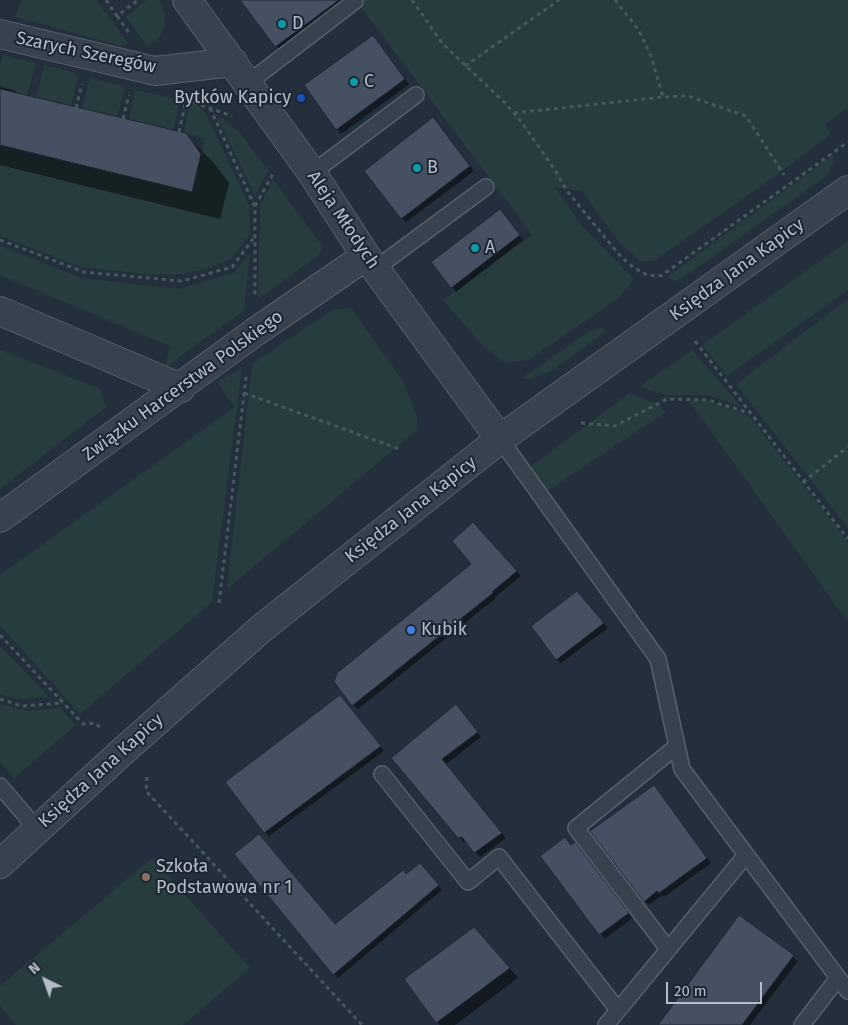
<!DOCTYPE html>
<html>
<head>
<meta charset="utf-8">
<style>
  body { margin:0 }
  #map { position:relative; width:848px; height:1025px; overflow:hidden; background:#242f3e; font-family:"Fira Sans",sans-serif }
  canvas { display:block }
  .north { position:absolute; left:20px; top:955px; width:50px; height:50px; -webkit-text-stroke:4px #1d2633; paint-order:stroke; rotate:318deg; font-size:14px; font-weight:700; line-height:20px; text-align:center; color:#b4bcc9 }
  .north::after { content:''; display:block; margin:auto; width:18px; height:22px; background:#b4bcc9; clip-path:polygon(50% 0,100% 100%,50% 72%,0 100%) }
  .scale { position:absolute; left:666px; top:982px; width:96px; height:22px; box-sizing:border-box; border:2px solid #b4bcc9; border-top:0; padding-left:6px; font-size:15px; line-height:18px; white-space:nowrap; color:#b4bcc9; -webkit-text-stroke:4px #1d2633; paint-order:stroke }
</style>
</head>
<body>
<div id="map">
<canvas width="848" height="1025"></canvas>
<div class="north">N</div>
<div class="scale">20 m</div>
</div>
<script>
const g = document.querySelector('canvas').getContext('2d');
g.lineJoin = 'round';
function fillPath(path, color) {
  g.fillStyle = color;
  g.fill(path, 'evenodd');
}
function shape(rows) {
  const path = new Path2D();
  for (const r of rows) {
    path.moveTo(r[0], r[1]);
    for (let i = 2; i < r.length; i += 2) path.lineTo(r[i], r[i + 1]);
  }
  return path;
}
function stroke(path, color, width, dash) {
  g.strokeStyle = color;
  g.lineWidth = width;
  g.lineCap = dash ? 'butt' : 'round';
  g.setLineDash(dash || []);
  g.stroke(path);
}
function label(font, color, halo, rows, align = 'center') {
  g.font = font + ' "Fira Sans",sans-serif';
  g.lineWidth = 4;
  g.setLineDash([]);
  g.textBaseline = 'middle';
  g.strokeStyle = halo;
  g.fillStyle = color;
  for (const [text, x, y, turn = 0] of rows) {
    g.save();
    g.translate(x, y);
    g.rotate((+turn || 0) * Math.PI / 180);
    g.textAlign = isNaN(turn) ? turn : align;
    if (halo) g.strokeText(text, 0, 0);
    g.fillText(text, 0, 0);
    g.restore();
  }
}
fillPath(shape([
  [22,0,96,0,128,43,122,46,15,17],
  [146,0,160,0,165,16,164,29,159,38,147,46,126,17],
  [356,0,848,0,848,110,845,109,825,124,831,134,774,177,654,261,640,261,620,244,582,191,555,187,581,225,634,279,619,298,528,360,505,363,482,345,443,300,532,235],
  [3,55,36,63,27,96,15,93,16,90,0,86,0,67],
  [44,65,75,73,78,77,71,106,36,98],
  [90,78,125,87,117,118,82,109],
  [135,90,181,100,173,130,129,120],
  [190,103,198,106,206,114,249,205,250,234,231,259,212,267,185,274,154,275,81,267,0,236,0,143,3,144,3,146,192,192,205,138,184,133],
  [217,117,222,118,239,132,268,170,255,195],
  [833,155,834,161,828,175,684,277,677,281,668,278,670,275],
  [273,179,322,246,319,255,258,299,260,206],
  [848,241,848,290,727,376,702,345],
  [0,246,82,278,179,289,234,273,250,252,244,311,183,354,165,369,170,346,0,275],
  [848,299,848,528,736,384],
  [351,308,403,381,417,416,417,430,227,589,252,364,334,309],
  [602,328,605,332,553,370,533,378,521,379,588,332],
  [0,350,99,388,106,407,0,489],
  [693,350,720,383,742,407,708,395,666,395,639,387],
  [242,368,212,602,80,714,0,625,0,575,235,407,217,382],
  [630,393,659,405,666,412,544,493,526,470],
  [708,400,749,416,848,542,848,622,689,401],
  [0,646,49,697,16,699,0,694],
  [0,704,27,711,60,708,76,725,14,778,0,761],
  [152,858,250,968,183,1025,16,1025,0,1006,0,986]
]), '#263c3f');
fillPath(shape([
  [242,0,347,0,280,51],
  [377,41,409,84,341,134,305,85],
  [0,87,15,91,19,95,185,135,214,163,229,183,220,219,0,165],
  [437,123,474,171,406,222,402,218],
  [504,215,523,240,456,292,452,287],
  [478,528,521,576,495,597,496,598,358,709,353,705,473,564],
  [581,598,608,628,561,663,556,659],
  [340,696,384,751,269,836,265,832],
  [456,706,481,737,446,764,506,838,480,857,467,841,463,842,459,837,393,758],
  [654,786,711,863,664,897,662,895,649,905,645,901],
  [571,846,579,848,632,918,605,939,542,856],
  [424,869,442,890,338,978,334,974,407,876],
  [740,917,798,961,750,1025,660,1025],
  [474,929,518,978,455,1025,440,1025,437,1022]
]), '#0007');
const building = shape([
  [240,0,339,0,275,47,240,0],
  [373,35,405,79,336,130,304,85,373,35],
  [0,89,186,133,201,154,192,192,0,145,0,89],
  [433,117,470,166,401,219,364,171,433,117],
  [500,209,520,235,451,288,431,262,500,209],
  [473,522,517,571,492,592,493,593,352,706,334,682,337,673,471,564,452,541,473,522],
  [577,591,604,623,556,660,531,626,577,591],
  [340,695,381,746,264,833,225,782,340,695],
  [456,704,478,732,442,759,502,833,474,853,462,837,458,838,391,758,456,704],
  [654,785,707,858,659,893,657,891,644,902,590,831,654,785],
  [259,834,335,924,403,870,406,874,420,863,439,885,333,975,234,854,259,834],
  [565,837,571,845,575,842,629,913,599,935,540,856,565,837],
  [739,915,794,955,742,1025,658,1025,739,915],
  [474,927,510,968,436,1023,404,979,474,927]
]);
fillPath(building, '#455162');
stroke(building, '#1f2835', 1);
const service = shape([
  [248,83,355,1],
  [312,173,416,95],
  [375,269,486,187],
  [500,439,658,659,682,769,848,991],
  [382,774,468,882,499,857,618,1010],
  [0,786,37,829],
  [668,949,576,828,677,746],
  [606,1025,746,855],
  [802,1025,838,978]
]);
const minor = shape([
  [187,0,312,173,366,256,500,439],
  [0,34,155,71,233,62],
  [0,311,181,388],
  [0,518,255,332,366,256]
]);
const tertiary = shape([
  [0,864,123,751,262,628,500,439,848,190]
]);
stroke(service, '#565f6c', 18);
stroke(minor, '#565f6c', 30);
stroke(tertiary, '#565f6c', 30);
stroke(shape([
  [106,0,117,16,138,0],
  [412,0,442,43,505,103,520,120,555,170,567,191,621,257,633,267,647,275,661,276,848,142],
  [615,0,638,29,651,56,663,97],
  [117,16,130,34],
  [465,66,559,0],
  [186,100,232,116],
  [76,108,82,84],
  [210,108,255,207,255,295],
  [514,113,663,97,688,96,746,116,784,175],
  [123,119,129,95],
  [179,132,186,100],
  [255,206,274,172],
  [0,240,84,272,182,281,232,267,253,239],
  [695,341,848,539],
  [244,393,402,450],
  [581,423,615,426,667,399,708,400,749,413],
  [803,482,848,447],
  [219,603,246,377],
  [0,635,83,724,95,723,102,729],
  [0,699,22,706,63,703],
  [147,777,146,791,362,1025]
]), '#44595c', 3, [4, 4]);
stroke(service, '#38414e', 15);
stroke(minor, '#38414e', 28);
stroke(tertiary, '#38414e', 28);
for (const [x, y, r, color] of [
  [282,24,5,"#0f9aa8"],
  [354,82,5,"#0f9aa8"],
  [301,98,5,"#1a4fb4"],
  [417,168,5,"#0f9aa8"],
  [475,248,5,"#0f9aa8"],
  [411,630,5,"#3f7fe0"],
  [146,877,5,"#8d6e63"]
]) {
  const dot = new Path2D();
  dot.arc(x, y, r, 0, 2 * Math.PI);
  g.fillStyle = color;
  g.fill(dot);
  stroke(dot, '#1d2633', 2);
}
label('18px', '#b4bcc9', '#1d2633', [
  ["D",292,24],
  ["C",364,82],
  ["Bytków Kapicy",291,98,"right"],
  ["B",427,168],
  ["A",485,248],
  ["Kubik",421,630],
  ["Szkoła",156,867],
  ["Podstawowa nr 1",156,888]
], 'left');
label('18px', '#b4bcc9', '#1d2633', [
  ["Szarych Szeregów",86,53,12],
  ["Aleja Młodych",343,220,56],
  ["Księdza Jana Kapicy",737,270,-36],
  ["Związku Harcerstwa Polskiego",183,386,-36],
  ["Księdza Jana Kapicy",411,510,-38],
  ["Księdza Jana Kapicy",101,771,-42]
]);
</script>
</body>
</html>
